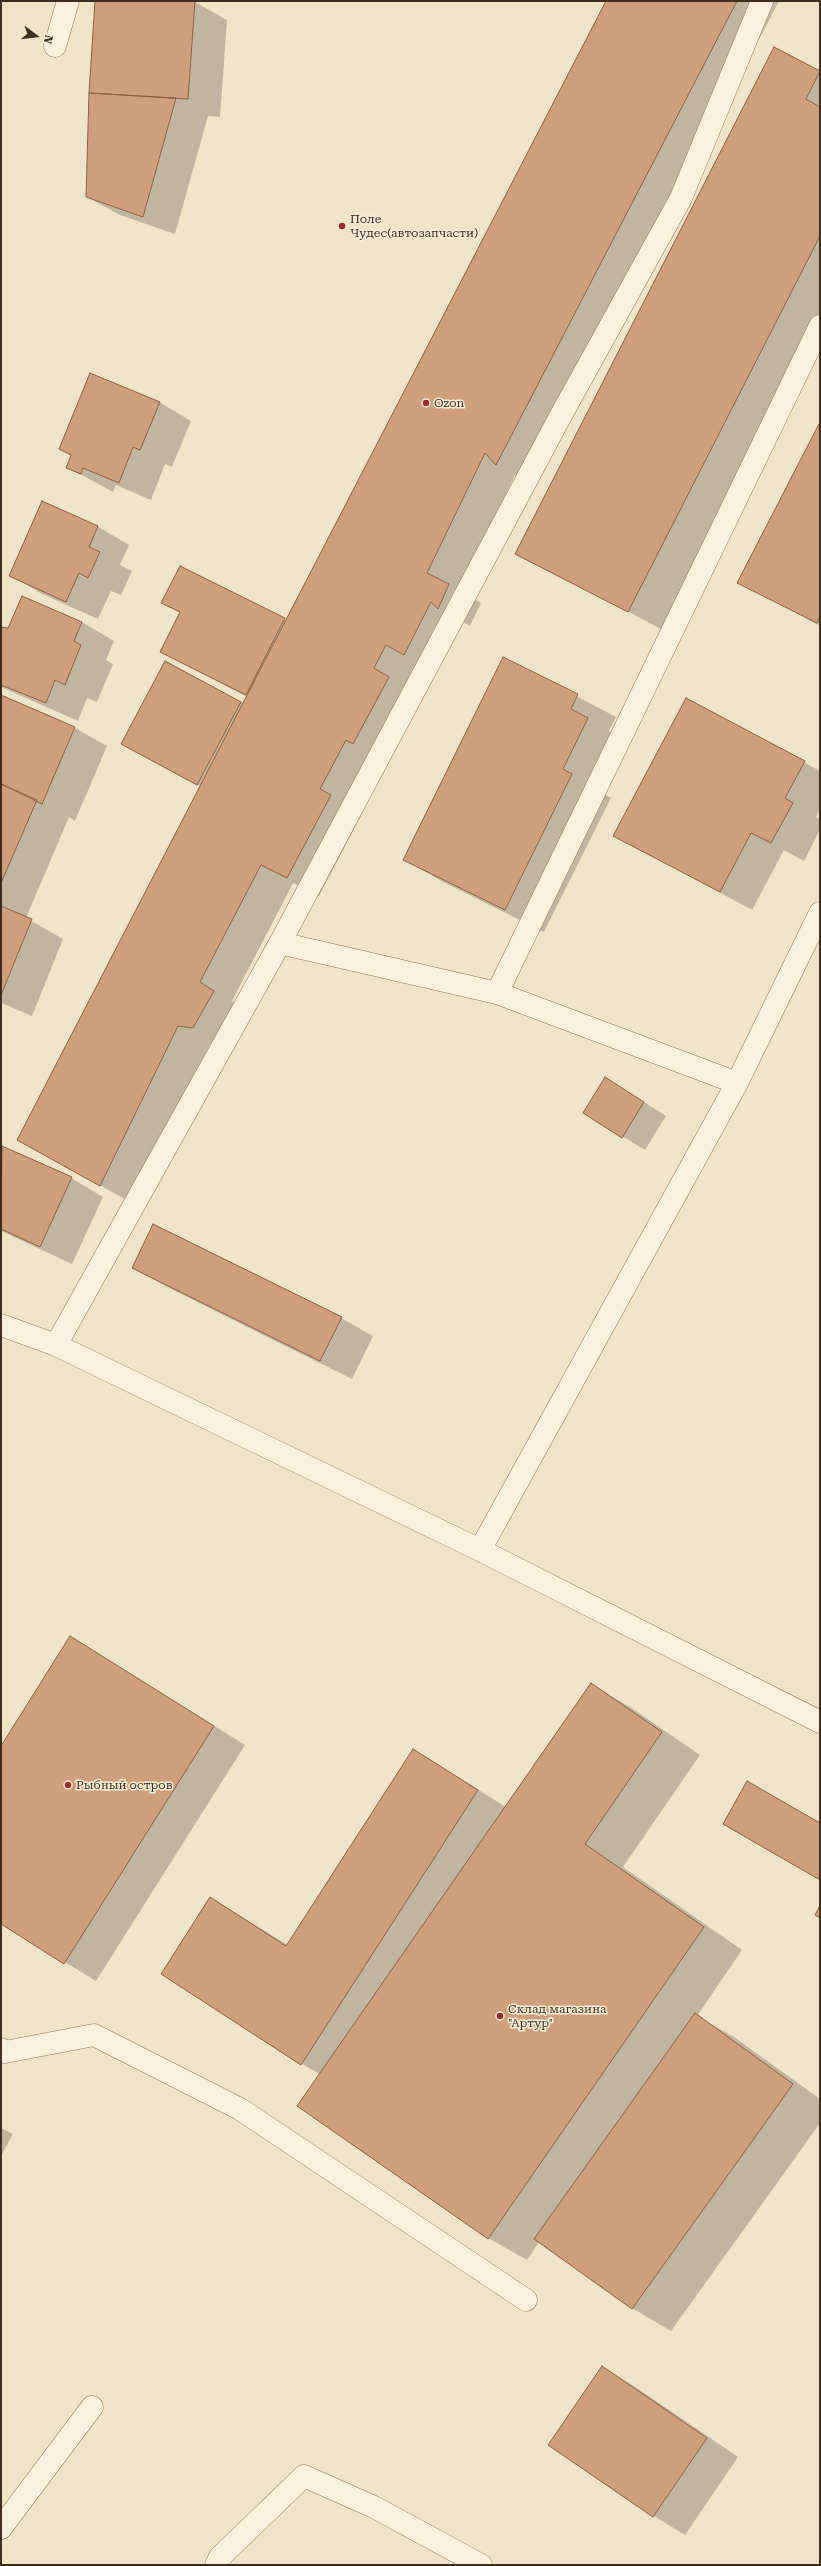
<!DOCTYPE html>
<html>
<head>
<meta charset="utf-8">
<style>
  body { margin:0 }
  #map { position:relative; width:821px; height:2566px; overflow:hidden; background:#f0e4c8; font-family:"Roboto Serif",serif }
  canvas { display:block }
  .frame { position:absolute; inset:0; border:2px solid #3d2e20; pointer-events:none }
  .north { position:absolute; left:16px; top:16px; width:40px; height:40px; -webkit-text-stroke:3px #f7eed8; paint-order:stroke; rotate:105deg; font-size:11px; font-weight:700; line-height:16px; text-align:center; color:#3d2e20 }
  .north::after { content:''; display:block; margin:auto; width:14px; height:18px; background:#3d2e20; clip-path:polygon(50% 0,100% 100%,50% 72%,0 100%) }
</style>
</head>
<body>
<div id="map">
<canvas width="821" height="2566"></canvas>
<div class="frame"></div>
<div class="north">N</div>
</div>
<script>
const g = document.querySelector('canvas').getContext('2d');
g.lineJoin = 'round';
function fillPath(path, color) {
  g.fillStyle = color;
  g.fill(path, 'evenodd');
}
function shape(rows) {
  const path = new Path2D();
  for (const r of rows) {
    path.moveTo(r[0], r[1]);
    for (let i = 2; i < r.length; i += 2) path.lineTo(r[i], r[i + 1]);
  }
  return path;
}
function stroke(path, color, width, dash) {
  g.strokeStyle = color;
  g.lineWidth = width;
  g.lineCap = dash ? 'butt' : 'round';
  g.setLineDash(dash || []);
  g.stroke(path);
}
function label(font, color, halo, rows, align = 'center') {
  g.font = font + ' "Roboto Serif",serif';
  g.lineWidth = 3;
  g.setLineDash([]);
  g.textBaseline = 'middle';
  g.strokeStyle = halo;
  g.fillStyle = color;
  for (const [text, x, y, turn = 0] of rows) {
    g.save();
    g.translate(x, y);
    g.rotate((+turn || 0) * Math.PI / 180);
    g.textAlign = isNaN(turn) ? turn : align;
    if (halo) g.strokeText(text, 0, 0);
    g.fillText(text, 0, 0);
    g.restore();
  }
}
fillPath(shape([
  [96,1,195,2,227,20,220,117,208,116,175,234,120,215,87,197],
  [608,1,779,1,528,482,515,475,459,590,481,603,470,626,463,622,352,808,362,814,319,896,293,883,232,1001,245,1011,225,1046,210,1044,132,1203,18,1140,201,787,122,744,166,663,244,704,247,697,161,652,180,613,163,603,287,620],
  [774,48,820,72,820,316,661,629,516,553],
  [159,402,191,421,172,467,165,464,151,500,116,485,113,492,67,467,72,456,60,449],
  [820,424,820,626,739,582],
  [97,526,129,545,120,565,132,571,121,595,111,591,98,619,42,594,10,575],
  [82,622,114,641,106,660,113,664,97,702,87,698,78,721,1,687,1,628],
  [504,658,616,717,609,731,626,741,601,792,611,798,544,932,443,882,404,859],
  [1,696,75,728,107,746,75,821,69,817,26,918,63,939,32,1016,1,1003],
  [686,699,820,771,820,810,816,817,820,819,820,830,804,861,784,850,752,910,614,835],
  [628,1092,666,1116,645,1150,584,1113],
  [3,1147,71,1178,103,1197,72,1264,1,1231],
  [133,1268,341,1318,373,1336,352,1379,165,1286],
  [70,1637,245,1745,96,1981,1,1923,1,1747],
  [591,1684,630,1707,700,1755,623,1867,742,1950,697,2016,734,2037,820,2099,820,2123,671,2331,632,2308,539,2242,527,2260,488,2238,320,2074,302,2064,211,1898,288,1945,414,1750,506,1807],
  [1,2128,13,2134,1,2156],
  [602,2367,634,2386,738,2457,685,2535,654,2516,549,2445]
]), '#0003');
const building = shape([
  [95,1,195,1,188,99,89,93,95,1],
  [606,1,737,1,496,465,485,453,427,573,449,584,438,609,431,602,404,655,386,645,374,668,389,677,353,744,346,740,320,789,331,795,287,878,261,865,200,982,214,991,193,1028,178,1026,100,1186,17,1140,606,1],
  [774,47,820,71,806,99,820,107,820,236,628,612,515,554,774,47],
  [89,93,176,98,143,217,86,197,89,93],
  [90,373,160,402,140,450,133,447,119,483,83,468,81,474,66,468,71,455,59,449,90,373],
  [820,422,820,617,817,623,737,583,820,422],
  [42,501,98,526,89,547,100,552,88,578,79,573,66,602,9,576,42,501],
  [180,566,285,618,246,695,160,652,180,612,161,603,180,566],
  [22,596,82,622,74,641,81,645,65,685,55,680,46,703,1,685,1,627,8,628,22,596],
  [503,657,578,694,571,709,588,718,563,769,572,774,505,910,403,860,503,657],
  [165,661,241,702,197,785,121,744,165,661],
  [1,695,75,727,42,804,1,784,1,695],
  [686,698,805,761,785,798,793,803,771,843,751,833,720,892,613,836,686,698],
  [1,784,37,800,1,883,1,784],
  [1,906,32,919,1,995,1,906],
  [605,1077,644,1102,622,1138,583,1113,605,1077],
  [2,1146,72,1177,40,1247,1,1229,2,1146],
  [153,1224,342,1317,320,1361,132,1268,153,1224],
  [70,1636,214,1726,64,1964,1,1924,1,1746,70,1636],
  [591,1683,662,1732,585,1844,704,1927,488,2239,297,2106,591,1683],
  [413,1749,478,1790,301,2065,161,1974,210,1897,286,1946,413,1749],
  [747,1781,820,1823,820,1880,723,1824,747,1781],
  [820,1905,820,1918,815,1915,820,1905],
  [695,2013,793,2084,632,2309,534,2239,695,2013],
  [602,2366,707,2438,653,2517,548,2445,602,2366]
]);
fillPath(building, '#cf9f7d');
stroke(building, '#8d5f41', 1);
const minor = shape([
  [55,46,68,1],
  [280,943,497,993,737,1083],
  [497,993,820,326],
  [1,1325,56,1345,480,1550,820,1722],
  [56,1345,280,943,560,417,681,198,762,1],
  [480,1550,737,1083,820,913],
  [1,2049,5,2052,94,2035,240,2109,526,2300],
  [1,2528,92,2407],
  [216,2565,220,2557,304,2476,374,2507,481,2565]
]);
stroke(minor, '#8d765c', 23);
stroke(minor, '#faf1dc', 22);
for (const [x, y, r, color] of [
  [342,226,4,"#9e2a2b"],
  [426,403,4,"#9e2a2b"],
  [68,1785,4,"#9e2a2b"],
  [500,2016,4,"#9e2a2b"]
]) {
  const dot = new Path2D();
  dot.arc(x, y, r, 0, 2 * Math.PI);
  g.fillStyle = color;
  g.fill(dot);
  stroke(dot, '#f7eed8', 1.5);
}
label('12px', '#3d2e20', '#f7eed8', [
  ["Поле",350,219],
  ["Чудес(автозапчасти)",350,233],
  ["Ozon",434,403],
  ["Рыбный остров",76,1785],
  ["Склад магазина",508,2009],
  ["\"Артур\"",508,2023]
], 'left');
</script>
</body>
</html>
